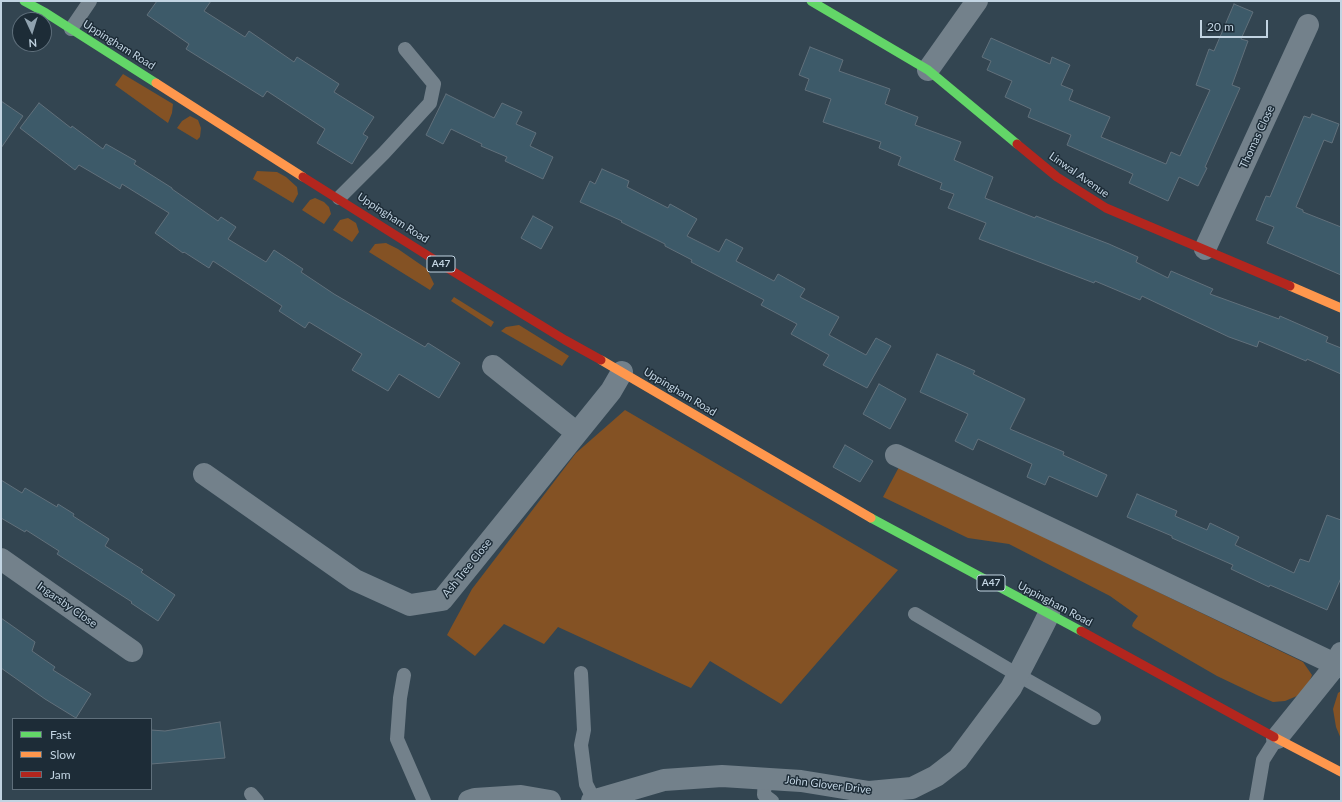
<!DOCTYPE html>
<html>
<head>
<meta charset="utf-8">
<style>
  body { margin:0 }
  #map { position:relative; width:1342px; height:802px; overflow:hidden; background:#334551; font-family:Lato,sans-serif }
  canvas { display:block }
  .frame { position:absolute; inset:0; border:2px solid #c2d4e2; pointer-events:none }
  .legend { position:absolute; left:12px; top:718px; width:140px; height:72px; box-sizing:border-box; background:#1d2c37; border:1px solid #5f6f7b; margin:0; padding:5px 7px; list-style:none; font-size:12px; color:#c2d4e2 }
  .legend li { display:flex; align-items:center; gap:8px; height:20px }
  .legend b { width:20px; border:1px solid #5f6f7b }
  .north { position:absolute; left:12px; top:12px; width:40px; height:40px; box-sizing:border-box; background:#1d2c37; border:1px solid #5f6f7b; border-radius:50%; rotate:176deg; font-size:11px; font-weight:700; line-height:16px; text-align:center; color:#c2d4e2 }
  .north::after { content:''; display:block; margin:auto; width:14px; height:18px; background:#90a2af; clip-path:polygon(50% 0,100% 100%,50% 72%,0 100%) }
  .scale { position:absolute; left:1200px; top:20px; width:68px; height:18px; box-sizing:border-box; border:2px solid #c2d4e2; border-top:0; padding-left:5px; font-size:12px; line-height:14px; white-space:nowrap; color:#c2d4e2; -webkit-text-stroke:3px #1d2c37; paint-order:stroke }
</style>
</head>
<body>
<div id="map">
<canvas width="1342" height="802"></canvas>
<div class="frame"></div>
<ul class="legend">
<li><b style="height:5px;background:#63d668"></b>Fast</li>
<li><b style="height:5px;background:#ff974d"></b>Slow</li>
<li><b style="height:5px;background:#b3261e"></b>Jam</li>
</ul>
<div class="north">N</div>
<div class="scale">20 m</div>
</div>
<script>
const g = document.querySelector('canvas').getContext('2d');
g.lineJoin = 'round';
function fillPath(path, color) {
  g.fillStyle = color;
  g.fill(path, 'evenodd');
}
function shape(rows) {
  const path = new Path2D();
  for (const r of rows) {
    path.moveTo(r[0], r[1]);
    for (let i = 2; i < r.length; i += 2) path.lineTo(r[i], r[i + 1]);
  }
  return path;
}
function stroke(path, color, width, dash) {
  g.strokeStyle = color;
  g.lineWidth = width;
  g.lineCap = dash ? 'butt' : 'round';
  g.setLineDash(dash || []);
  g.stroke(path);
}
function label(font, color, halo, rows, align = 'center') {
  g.font = font + ' Lato,sans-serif';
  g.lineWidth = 3;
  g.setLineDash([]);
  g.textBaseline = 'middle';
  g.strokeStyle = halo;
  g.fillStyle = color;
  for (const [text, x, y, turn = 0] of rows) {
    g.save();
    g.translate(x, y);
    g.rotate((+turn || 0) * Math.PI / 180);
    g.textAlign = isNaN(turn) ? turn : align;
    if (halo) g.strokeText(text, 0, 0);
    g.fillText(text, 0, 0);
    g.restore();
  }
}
fillPath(shape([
  [123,74,173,104,172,113,168,123,115,85],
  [190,116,198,120,201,128,200,137,197,140,177,128,182,121],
  [257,171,277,172,286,177,297,187,298,194,293,203,253,179],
  [315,198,324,202,329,207,331,214,324,224,302,210,310,200],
  [348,218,356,223,359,232,352,242,333,230,340,220],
  [386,243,398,249,427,269,434,284,430,290,369,252,375,244],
  [454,297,494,322,491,327,451,301],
  [519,325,569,356,562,366,501,331,506,327],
  [625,410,898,570,781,704,710,661,691,688,558,627,544,644,504,624,475,656,447,635,472,589,576,453],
  [899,467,1303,662,1312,675,1306,690,1297,696,1285,701,1273,702,1259,696,1217,676,1134,628,1132,626,1133,623,1138,616,1110,596,1009,544,968,538,883,497],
  [1341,691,1341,739,1336,727,1333,709,1338,693]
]), '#845224');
const building = shape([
  [157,1,211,1,204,11,245,37,249,31,294,62,297,57,339,84,334,92,374,117,363,134,368,137,352,164,317,143,325,129,267,91,263,97,186,49,189,44,147,15,157,1],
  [1234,4,1253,12,1241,39,1248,41,1232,85,1240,88,1205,167,1207,168,1198,186,1179,177,1168,201,1129,183,1133,174,1067,145,1071,135,1028,117,1031,109,1005,97,1012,81,987,70,991,61,982,57,991,38,1050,64,1052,57,1070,65,1061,85,1073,90,1069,100,1110,117,1101,137,1166,164,1171,152,1180,156,1210,90,1196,85,1209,49,1214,51,1234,4],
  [810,47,843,60,839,71,890,89,885,104,918,117,915,125,961,142,954,160,993,177,985,198,1035,218,1036,216,1109,244,1138,257,1136,262,1168,278,1171,271,1213,289,1210,294,1279,319,1280,316,1328,337,1326,342,1341,348,1341,374,1307,359,1306,361,1259,341,1257,347,1229,337,1142,296,1140,300,1095,281,1094,283,979,239,986,223,948,208,954,194,940,189,942,183,898,165,901,157,879,148,881,142,823,122,831,99,805,90,809,79,799,75,810,47],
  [446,94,494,118,502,103,522,112,516,124,536,133,530,146,553,157,543,179,505,161,507,157,481,146,482,144,451,129,443,144,426,135,446,94],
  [1,101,23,116,1,148,1,101],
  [39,103,71,128,72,126,103,149,106,144,136,161,134,164,172,188,172,189,218,221,221,217,236,227,228,239,266,262,274,250,303,269,301,272,334,294,425,347,428,343,460,363,439,398,399,374,388,391,352,370,362,354,309,322,305,328,279,311,282,306,213,261,209,268,184,252,183,253,155,233,169,213,122,184,120,189,79,165,75,170,20,128,39,103],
  [1312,114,1339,124,1332,143,1324,140,1296,207,1303,210,1303,212,1341,227,1341,275,1267,243,1274,227,1256,220,1266,196,1270,197,1304,116,1310,118,1312,114],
  [602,169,629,181,627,187,668,208,670,204,697,219,687,236,719,252,726,239,743,248,736,261,774,281,778,274,805,289,800,297,839,317,829,335,866,355,876,338,891,346,867,388,823,365,829,355,791,334,797,324,761,305,764,300,691,262,692,260,665,246,665,244,621,222,622,221,580,202,590,181,595,184,602,169],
  [533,216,553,227,541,249,521,238,533,216],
  [937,354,975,371,973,374,1025,399,1010,429,1064,452,1063,455,1107,475,1097,497,1049,476,1045,485,1027,477,1032,464,978,439,973,450,955,441,968,414,920,392,937,354],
  [879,384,906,399,890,429,863,414,879,384],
  [845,445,873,461,860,482,833,467,845,445],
  [1,480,22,493,25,488,57,507,58,504,74,514,73,516,109,539,105,546,143,570,141,572,175,595,158,621,131,603,132,602,57,554,59,551,26,530,25,532,1,518,1,480],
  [1137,494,1177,511,1175,516,1207,530,1210,523,1239,537,1235,545,1294,573,1300,559,1309,562,1327,515,1341,520,1341,578,1327,610,1270,585,1269,587,1231,569,1233,565,1172,538,1172,536,1127,517,1137,494],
  [1,618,35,642,32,651,55,667,53,670,91,694,76,718,45,699,1,668,1,618],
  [220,722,225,758,151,764,151,730,165,731,220,722]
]);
fillPath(building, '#3d5a69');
stroke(building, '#61707b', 1);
stroke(shape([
  [71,29,90,1],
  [339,198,384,153,430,103,434,84,405,49],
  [915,614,1018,675,1094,718],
  [581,673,584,730,581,745,586,784,594,800],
  [404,675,400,698,397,739,424,801],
  [765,778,764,795,772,801],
  [251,794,257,801],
  [1256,801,1263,760,1277,738]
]), '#73818b', 14);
stroke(shape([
  [928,70,977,1],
  [1205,249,1308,25],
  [493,366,577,433],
  [896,455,1341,667],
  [204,474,355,580,410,605,442,600,611,391,622,372],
  [1,559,132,651],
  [1277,738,1336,665,1341,653],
  [469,801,475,799,521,796,550,801],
  [592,801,664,780,722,776,801,781,869,792,912,788,936,776,958,759,1011,688,1039,634,1049,614]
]), '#73818b', 22);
stroke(shape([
  [24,1,46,13,156,83],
  [811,1,928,70,1017,144],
  [871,518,1081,631]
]), '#63d668', 9);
stroke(shape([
  [156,83,303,177],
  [1290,286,1341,308],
  [601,360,871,518],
  [1274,737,1341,772]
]), '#ff974d', 9);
stroke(shape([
  [1017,144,1057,177,1106,208,1290,286],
  [303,177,449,269,565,340,601,360],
  [1081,631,1274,737]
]), '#b3261e', 9);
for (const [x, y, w] of [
  [441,264,28],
  [991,583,28]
]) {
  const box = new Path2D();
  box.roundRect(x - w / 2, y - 8, w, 16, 3);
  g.fillStyle = '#1d2c37';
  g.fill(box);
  stroke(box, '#c2d4e2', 1);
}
label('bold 10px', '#c2d4e2', null, [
  ["A47",441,264],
  ["A47",991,583]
]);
label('11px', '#c2d4e2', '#1d2c37', [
  ["Uppingham Road",119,45,32],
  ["Thomas Close",1257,137,-65],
  ["Linwal Avenue",1079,175,35],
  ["Uppingham Road",393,218,33],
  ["Uppingham Road",680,392,31],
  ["Ash Tree Close",467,568,-51],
  ["Uppingham Road",1055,604,28],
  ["Ingarsby Close",67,605,35],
  ["John Glover Drive",828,785,7]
]);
</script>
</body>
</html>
